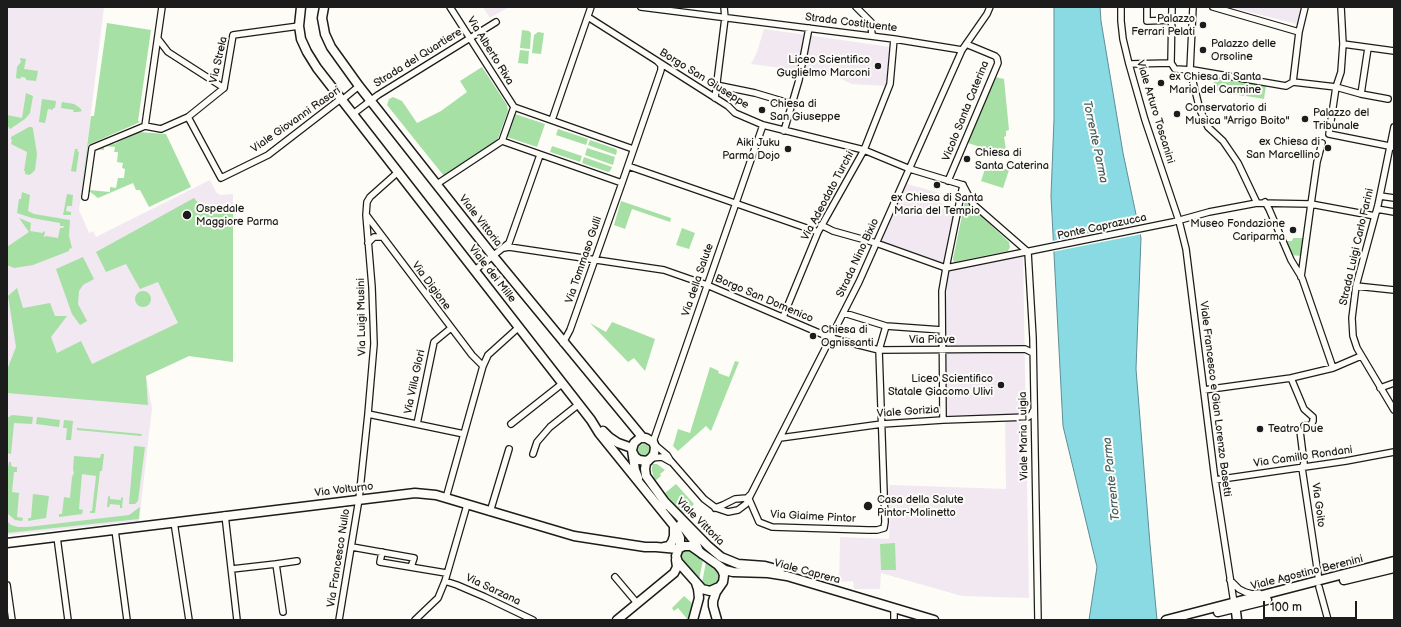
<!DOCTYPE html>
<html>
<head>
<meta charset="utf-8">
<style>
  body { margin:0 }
  #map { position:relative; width:1401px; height:627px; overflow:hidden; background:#fdfcf7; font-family:"Balsamiq Sans",sans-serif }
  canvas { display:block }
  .frame { position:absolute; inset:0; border:8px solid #1c1c1c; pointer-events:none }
  .scale { position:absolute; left:1263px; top:601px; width:94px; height:18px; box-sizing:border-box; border:2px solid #1c1c1c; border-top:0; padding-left:5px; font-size:12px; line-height:14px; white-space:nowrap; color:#1c1c1c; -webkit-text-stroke:3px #fdfcf7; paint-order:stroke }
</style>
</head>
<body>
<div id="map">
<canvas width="1401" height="627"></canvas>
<div class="frame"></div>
<div class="scale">100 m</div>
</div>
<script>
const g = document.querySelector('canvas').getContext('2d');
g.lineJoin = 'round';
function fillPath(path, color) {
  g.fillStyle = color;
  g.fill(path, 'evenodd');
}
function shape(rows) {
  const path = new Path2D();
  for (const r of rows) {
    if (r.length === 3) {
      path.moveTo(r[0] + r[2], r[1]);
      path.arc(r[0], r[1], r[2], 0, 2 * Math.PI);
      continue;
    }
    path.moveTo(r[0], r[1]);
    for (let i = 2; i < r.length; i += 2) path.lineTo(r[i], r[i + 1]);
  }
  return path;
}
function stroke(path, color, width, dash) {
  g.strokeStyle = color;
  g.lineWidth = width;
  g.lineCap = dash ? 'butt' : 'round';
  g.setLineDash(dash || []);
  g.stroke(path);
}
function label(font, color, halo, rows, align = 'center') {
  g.font = font + ' "Balsamiq Sans",sans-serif';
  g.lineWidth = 4;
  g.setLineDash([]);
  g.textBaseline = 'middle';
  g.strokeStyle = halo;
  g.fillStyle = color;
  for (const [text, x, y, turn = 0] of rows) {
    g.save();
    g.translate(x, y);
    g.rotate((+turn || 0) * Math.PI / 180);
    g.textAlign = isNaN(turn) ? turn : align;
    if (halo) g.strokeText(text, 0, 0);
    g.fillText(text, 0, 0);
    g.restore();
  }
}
fillPath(shape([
  [7,7,104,7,79,210,89,233,93,231,96,237,210,180,216,192,220,195,233,194,233,362,189,356,146,376,152,408,139,521,7,535],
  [483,7,509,7,490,18],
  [1229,7,1301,7,1297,24],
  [764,29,891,47,886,86,852,84,833,75,751,64,757,52],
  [907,184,940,193,938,202,956,208,944,265,880,242],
  [1023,255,1029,598,962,596,881,573,880,589,854,589,853,581,839,582,840,537,889,539,890,516,888,491,890,485,1006,489,1005,415,945,415,945,314,948,270]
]), '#f1e8f2');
fillPath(shape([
  [107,23,151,30,138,121,140,122,88,145,79,208,91,116,94,116],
  [522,30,529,31,531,33,530,49,520,48],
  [538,32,544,33,541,54,532,53,534,35],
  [520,50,529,51,528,64,518,63],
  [20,58,26,59,24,69,38,71,36,81,26,80,26,78,23,77,21,77,20,79,16,78,17,67,21,62],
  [482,67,507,105,508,111,497,141,444,176,387,105,389,99,393,97,402,101,417,123,441,111,467,92,460,81],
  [995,77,1004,79,1009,130,1006,131,1006,136,1004,137,1007,156,968,143],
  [1215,77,1247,83,1244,96,1212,90],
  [1249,83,1266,86,1264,99,1246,96],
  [26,93,33,96,30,113,25,119,10,129,7,125,7,115,22,118],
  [42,99,56,101,55,108,53,108,53,110,48,109,45,123,39,122,39,121],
  [62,102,74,104,80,108,82,111,78,112,73,112,74,110,61,108],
  [515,114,545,124,537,147,507,137],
  [29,127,32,127,33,129,37,154,35,170,31,174,29,175,25,174,25,171,24,171,27,152,11,144,12,140,11,139,11,137],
  [558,129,588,139,586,145,556,135],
  [139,132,166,134,191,187,149,207,140,190,136,190,133,183,98,198,89,191,89,190,110,192,110,187,116,188,118,178,124,178,125,169,122,168,123,163,117,162,118,152,114,152,115,147,104,146,104,150,95,149,112,142,114,144],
  [590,140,616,149,617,151,616,155,588,145],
  [552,146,582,156,580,162,550,152],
  [587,148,615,157,613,165,585,155],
  [75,149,78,149,77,151,79,152,76,172,71,171],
  [584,157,612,167,610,171,608,172,582,163],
  [987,163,1009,170,1003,188,981,181],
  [22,192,30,195,28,211,34,214,70,220,69,236,72,248,69,249,69,251,33,265,14,268,7,265,7,247,29,232,19,218,31,223,30,231,43,233,43,231,45,232,44,237,45,237,46,236,58,238,60,228,63,228,64,226,60,226,60,223,32,218,17,213,19,199,21,199],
  [67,194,73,195,72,206,67,206,66,211,71,212,71,215,63,215],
  [194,198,207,214,233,213,233,362,189,356,146,376,148,405,7,393,7,370,16,347,8,296,17,288,23,308,50,303,55,316,67,316,51,337,57,353,81,341,92,364,178,323,158,282,140,289,126,264,106,272,96,252],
  [621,201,671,218,670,222,632,209,625,229,614,225],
  [965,201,1009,242,1010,247,1008,251,954,262,953,259],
  [682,228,695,233,689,249,676,245],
  [1293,238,1303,238,1301,256,1292,255,1285,241,1292,241],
  [83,257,94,279,83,285,79,291,78,304,87,321,80,325,72,314,56,269],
  [143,299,8],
  [612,322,655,339,645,371,634,358,628,362,590,323,606,332],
  [735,361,739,362,711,431,706,426,678,451,673,446,678,429,690,433,710,367,719,371,718,373,729,377],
  [12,415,33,417,32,424,14,423,11,454,7,453,7,418],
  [37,417,60,420,59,427,36,424],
  [64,420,73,421,71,440,66,440,67,428,63,428],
  [77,428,142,434,141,436,77,430],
  [644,450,6],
  [134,446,145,447,138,501,135,504,129,504],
  [101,454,104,454,102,471,100,471,95,513,90,513,90,511,92,511,96,476,82,474,79,509,83,510,82,514,59,517,59,514,62,514,64,497,70,498,72,477,74,473,73,470,74,456,100,458],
  [9,462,11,462,11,465,13,467,17,467,17,472,14,472,12,492,19,493,17,517,23,518,22,521,15,520,7,513,7,468,8,468],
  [653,464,657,464,665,470,660,474,661,476,655,481,652,471,652,467],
  [676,484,694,504,683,515,665,493],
  [33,494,49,496,46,518,28,521,28,518,31,518],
  [109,496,110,496,110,499,121,500,121,497,123,498,122,508,120,508,120,505,110,504,109,507,107,507,108,497],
  [140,507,139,519,7,533,7,521,11,525,18,527,28,527,129,515],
  [895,543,896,570,881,570,880,544],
  [687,549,703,560,699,580,681,560,680,554,682,551],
  [706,562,716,569,719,574,719,579,717,584,710,587,706,586,702,583],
  [684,596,692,603,688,620,678,608,674,611,672,608]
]), '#a6e0a4');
const water = shape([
  [1054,7,1100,7,1101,21,1123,153,1141,238,1136,369,1150,544,1157,620,1089,620,1097,567,1063,426,1051,196,1054,119,1054,7]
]);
fillPath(water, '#8adae4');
stroke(water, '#5e8e94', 1);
fillPath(shape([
  [1139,223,1142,234,1052,252,1052,241]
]), '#fdfcf7');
const street = shape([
  [162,7,145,126,161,129,188,117,224,88,233,35,299,26],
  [450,7,514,107],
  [641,7,894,39,962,50],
  [856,7,871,22,872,36],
  [1121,7,1121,21,1123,39,1129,64,1145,120,1179,221,1186,249,1215,480,1234,603],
  [1147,7,1147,21,1173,20],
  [1172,7,1171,63,1175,69,1193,70,1286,86,1293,82],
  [1193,7,1190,70,1200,110,1208,127,1223,141,1238,163,1257,203],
  [1213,7,1299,32],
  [1341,7,1343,44,1341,72,1336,87,1329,134,1394,147],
  [588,17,728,106,735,113,763,125,864,150,910,169,963,185],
  [158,39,168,52,224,88],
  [1343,44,1394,51],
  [1129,64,1171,63],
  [1293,82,1336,87,1361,94,1388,99],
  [1293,82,1299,32,1305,7],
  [716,85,755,93,792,104],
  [1361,94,1368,48],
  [715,98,725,18,724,7],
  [353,114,378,95,496,22],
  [188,117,221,178,268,155,338,101,342,100,359,86],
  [552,120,591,7],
  [1394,127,1378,205,1356,286,1352,318,1353,336,1357,348,1394,410],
  [784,131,799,80,809,28],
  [633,149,514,107,502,141,622,183,661,70,661,65,658,62],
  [628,166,818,232],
  [948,181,998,63,997,58,995,56,966,44],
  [437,184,502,141],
  [963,185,946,268,1173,222,1209,212,1257,203,1311,204,1375,216],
  [963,185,973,204,1028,252],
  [1380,196,1394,198],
  [85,197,92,148,145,126],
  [1265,202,1269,209,1291,260,1302,278,1333,368],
  [1377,209,1394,212],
  [367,216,472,355,483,366],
  [821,225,833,231,876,243,946,268,942,291,943,420],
  [368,243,374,237,382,237],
  [504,248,509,247,664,270,707,285,831,338,879,350,1025,349,1033,353],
  [1028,252,1033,338,1038,620],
  [475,270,509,243,540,155],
  [1301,277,1311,204,1317,162,1322,143],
  [1356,286,1394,290],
  [844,313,886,326,942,330],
  [783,317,818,232,864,150,890,84,894,39],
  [563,343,570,330,622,183],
  [1291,378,1304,409,1313,417,1313,421,1311,425,1304,426],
  [1380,388,1394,383],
  [1204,390,1291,378,1333,368,1361,356],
  [368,414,464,434],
  [417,424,434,342,451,328],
  [511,424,563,383],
  [1300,431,1304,463,1302,468,1319,581],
  [780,438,882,424,943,420,1028,417,1032,414,1033,411],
  [653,442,763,125],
  [654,444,667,455,670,460,704,499,716,508,728,512,738,510,746,504,859,282,962,50,987,14,990,7],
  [533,454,537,442,550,427,579,404],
  [651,458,662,457,671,462],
  [1215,480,1346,461,1394,452],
  [446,498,483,366,488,355,519,327],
  [749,499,759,522,772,527,868,530,877,530,884,528,885,522,884,493,879,350,886,326],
  [715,508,723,505,735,499,747,498,751,494],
  [490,512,509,449],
  [225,515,237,620],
  [174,522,189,620],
  [115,530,127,620],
  [57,537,68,620],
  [352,547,414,558,411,567],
  [382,552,380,562,446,573],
  [276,564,297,561],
  [232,569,276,564,283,612],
  [615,577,637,603],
  [1230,580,1239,589,1245,592,1252,594,1259,593],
  [445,581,457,585,485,597,533,620],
  [7,585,12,620],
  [1319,587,1328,620],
  [894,608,894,620],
  [339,620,359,499,368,414,374,344,372,287,366,215,367,202,370,197,398,172],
  [415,620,438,598,445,581,467,505]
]);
const secondary = shape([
  [301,7,299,26,301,39,307,52,317,68,591,420,599,433,675,527,680,538,680,545,676,556,678,562,702,589,710,591,719,587],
  [324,7,322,18,325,34,331,47,359,86,493,256,643,438],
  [603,431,609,437,618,443,632,448],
  [633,453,635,457,639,460,647,461,651,458,654,454,655,447,653,442,646,438,640,438,634,443,632,450,635,470,638,478],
  [649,460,646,463,645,469,646,476,667,505],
  [664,501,708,546,721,557,738,564,765,566,780,570],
  [681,524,695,542,699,551,702,554],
  [7,543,415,493,436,495,574,536,645,547,656,547,678,549],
  [664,547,669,546,672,542,674,536,674,526],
  [678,549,684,546,691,546,718,565,722,570,724,575,723,582,716,592,713,601,713,606,717,620],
  [718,565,725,570,733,572,768,573,787,576,934,620],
  [1344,580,1394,568],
  [1235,603,1237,620],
  [1218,612,1267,600],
  [617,620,674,573,677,567,676,560],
  [693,620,699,598,698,589,696,583],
  [1166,620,1394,561]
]);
stroke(street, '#1c1c1c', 8);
stroke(secondary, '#1c1c1c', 11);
stroke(street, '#fdfcf7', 5.5);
stroke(secondary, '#fdfcf7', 8);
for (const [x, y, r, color] of [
  [1203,25,4,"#1c1c1c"],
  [1203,50,4,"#1c1c1c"],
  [878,66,4,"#1c1c1c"],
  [1161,83,4,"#1c1c1c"],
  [762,110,4,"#1c1c1c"],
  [1177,114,4,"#1c1c1c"],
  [1305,119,4,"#1c1c1c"],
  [1328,148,4,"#1c1c1c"],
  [788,149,4,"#1c1c1c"],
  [967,159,4,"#1c1c1c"],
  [937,185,4,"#1c1c1c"],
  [187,215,5,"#1c1c1c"],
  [1293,230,4,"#1c1c1c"],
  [813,336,4,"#1c1c1c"],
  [1001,385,4,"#1c1c1c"],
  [1260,429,4,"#1c1c1c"],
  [868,506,5,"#1c1c1c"]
]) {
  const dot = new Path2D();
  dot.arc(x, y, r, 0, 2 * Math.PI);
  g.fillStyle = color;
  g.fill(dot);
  stroke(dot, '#fdfcf7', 1.5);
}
label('11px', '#1c1c1c', '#fdfcf7', [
  ["Palazzo",1195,19,"right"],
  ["Ferrari Pelati",1195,32,"right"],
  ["Palazzo delle",1211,44],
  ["Orsoline",1211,57],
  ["Liceo Scientifico",870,60,"right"],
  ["Guglielmo Marconi",870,73,"right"],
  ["ex Chiesa di Santa",1169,77],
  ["Maria del Carmine",1169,90],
  ["Chiesa di",770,104],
  ["San Giuseppe",770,117],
  ["Conservatorio di",1185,108],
  ["Musica \"Arrigo Boito\"",1185,121],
  ["Palazzo del",1313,113],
  ["Tribunale",1313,126],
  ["ex Chiesa di",1320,142,"right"],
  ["San Marcellino",1320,155,"right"],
  ["Aiki Juku",780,143,"right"],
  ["Parma Dojo",780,156,"right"],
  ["Chiesa di",975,153],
  ["Santa Caterina",975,166],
  ["ex Chiesa di Santa",937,198,"center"],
  ["Maria del Tempio",937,211,"center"],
  ["Ospedale",196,209],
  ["Maggiore Parma",196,222],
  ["Museo Fondazione",1285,224,"right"],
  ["Cariparma",1285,237,"right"],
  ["Chiesa di",821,330],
  ["Ognissanti",821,343],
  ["Liceo Scientifico",993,379,"right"],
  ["Statale Giacomo Ulivi",993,392,"right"],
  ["Teatro Due",1268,429],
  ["Casa della Salute",877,500],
  ["Pintor-Molinetto",877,513]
], 'left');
label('11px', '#1c1c1c', '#fdfcf7', [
  ["Strada Costituente",851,23,7],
  ["Via Alberto Riva",490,51,58],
  ["Strada del Quartiere",418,58,-32],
  ["Via Strela",219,60,-77],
  ["Borgo San Giuseppe",704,79,32],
  ["Vicolo Santa Caterina",966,111,-68],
  ["Viale Arturo Toscanini",1155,112,73],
  ["Viale Giovanni Rasori",296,120,-35],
  ["Via Adeodato Turchi",828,196,-62],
  ["Viale Vittoria",480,221,52],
  ["Ponte Caprazucca",1102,227,-12],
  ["Strada Luigi Carlo Farini",1357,247,-77],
  ["Strada Nino Bixio",858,258,-65],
  ["Via Tommaso Gulli",584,260,-71],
  ["Viale dei Mille",492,274,52],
  ["Via della Salute",698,280,-71],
  ["Via Digione",431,286,53],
  ["Borgo San Domenico",764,299,23],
  ["Via Luigi Musini",362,317,-91],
  ["Via Piave",932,340],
  ["Via Villa Glori",415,382,-78],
  ["Viale Francesco e Gian Lorenzo Basetti",1215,399,83],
  ["Viale Gorizia",908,412,-4],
  ["Viale Maria Luigia",1024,436,-91],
  ["Via Camillo Rondani",1303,457,-8],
  ["Via Volturno",344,490,-7],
  ["Via Goito",1318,505,82],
  ["Via Giaime Pintor",813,517,3],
  ["Viale Vittoria",700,522,45],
  ["Via Francesco Nullo",339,558,-81],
  ["Viale Caprera",807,572,15],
  ["Viale Agostino Berenini",1307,573,-14],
  ["Via Sarzana",493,590,25]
]);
label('italic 12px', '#425e62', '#fdfcf7', [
  ["Torrente Parma",1095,142,78],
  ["Torrente Parma",1112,479,-96]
]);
</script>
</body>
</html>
